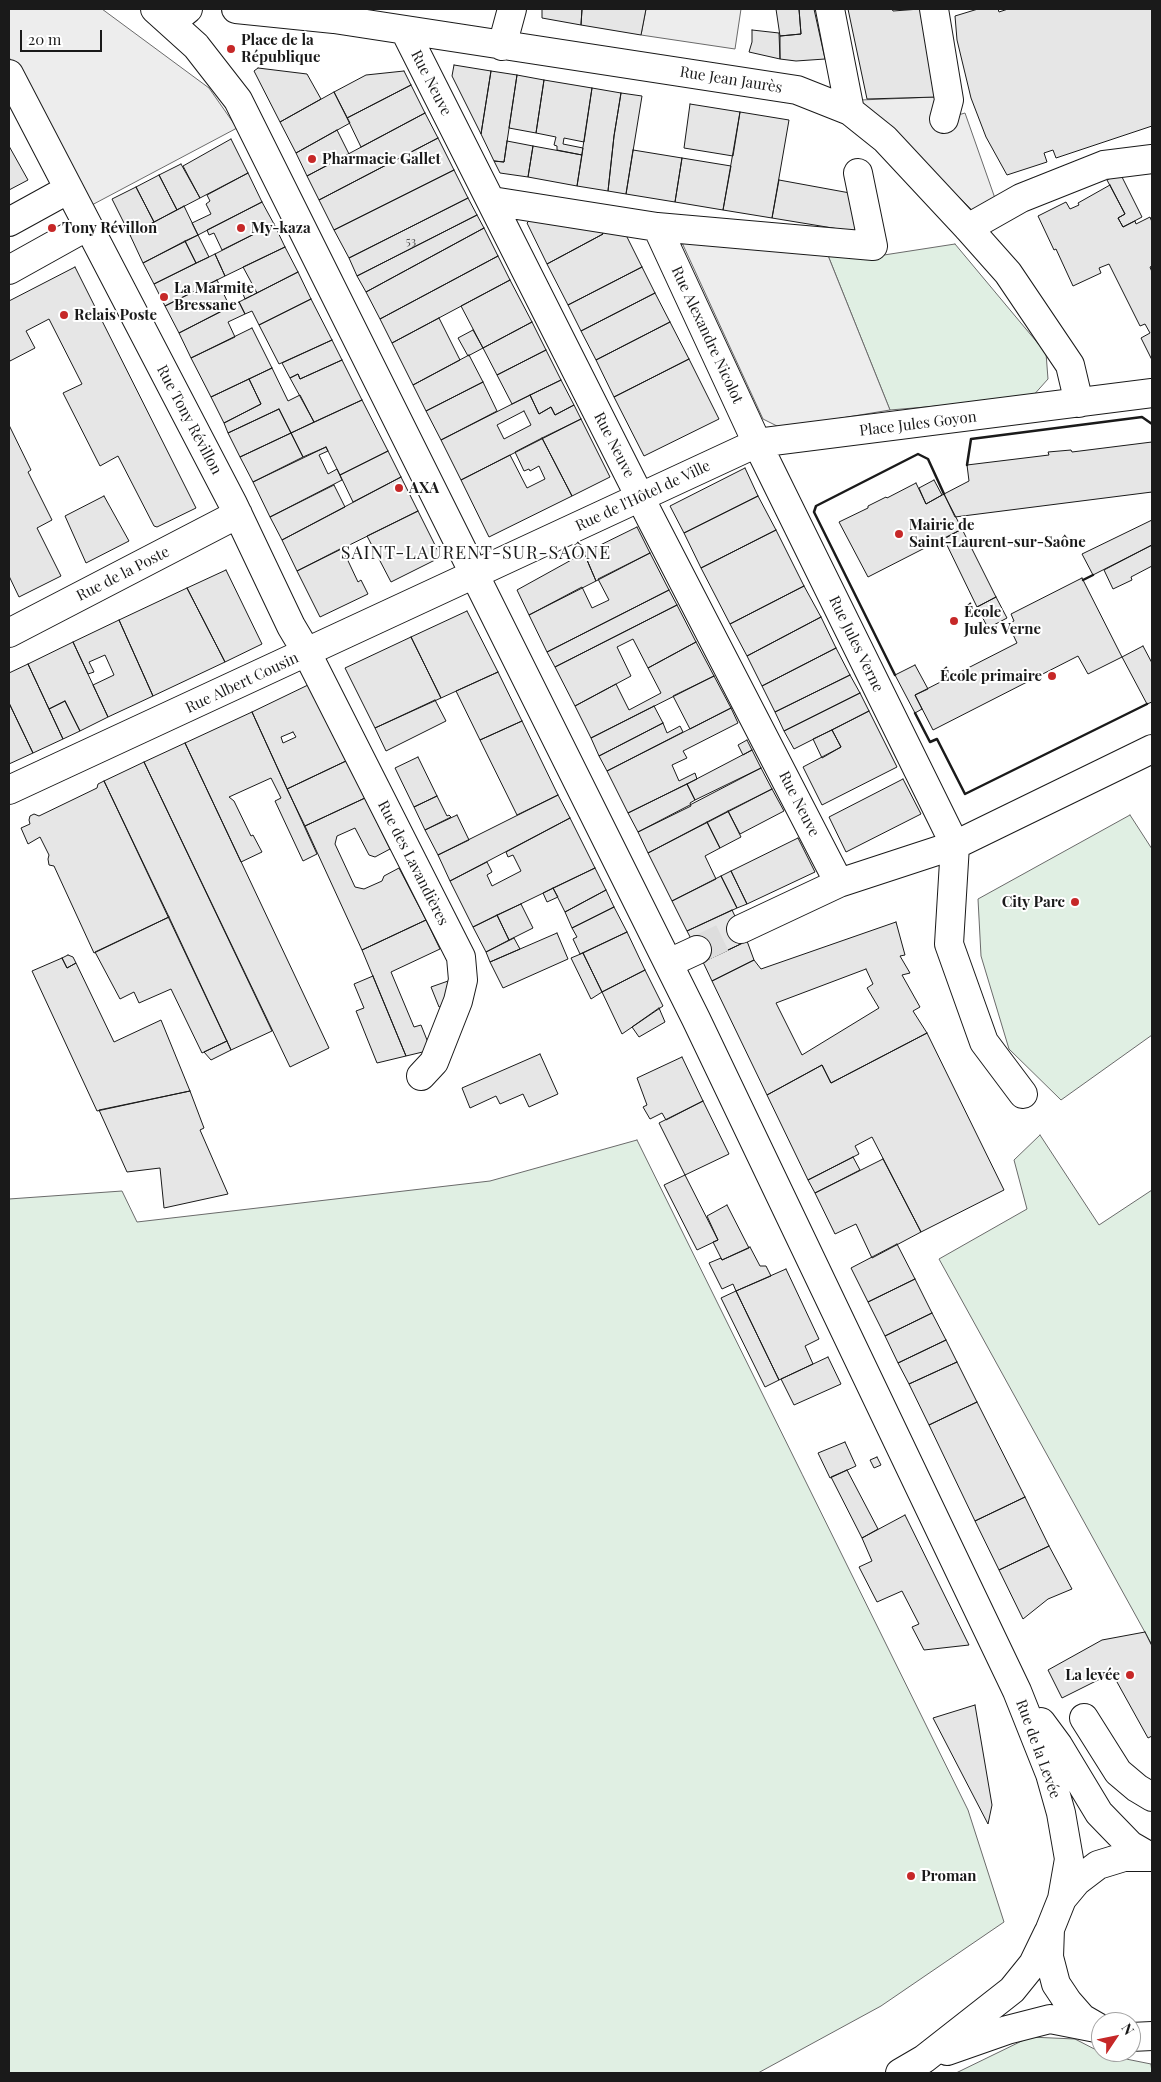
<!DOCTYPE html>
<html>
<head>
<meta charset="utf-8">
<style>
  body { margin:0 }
  #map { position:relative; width:1161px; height:2082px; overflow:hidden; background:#fff; font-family:"Playfair Display",serif }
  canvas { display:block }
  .frame { position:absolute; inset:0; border:10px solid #1a1a1a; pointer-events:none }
  .north { position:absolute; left:1091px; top:2012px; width:50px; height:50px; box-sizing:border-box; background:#fff; border:1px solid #a3a3a3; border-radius:50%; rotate:56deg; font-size:14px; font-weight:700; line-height:20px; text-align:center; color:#1a1a1a }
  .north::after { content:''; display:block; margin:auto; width:18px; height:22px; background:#c62828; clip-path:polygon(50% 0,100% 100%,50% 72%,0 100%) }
  .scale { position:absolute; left:20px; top:30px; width:82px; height:22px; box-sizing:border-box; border:2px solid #1a1a1a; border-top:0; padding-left:6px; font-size:15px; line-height:18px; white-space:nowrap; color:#1a1a1a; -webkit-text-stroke:4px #fff; paint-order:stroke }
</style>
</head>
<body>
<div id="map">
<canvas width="1161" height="2082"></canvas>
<div class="frame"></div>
<div class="north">N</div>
<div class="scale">20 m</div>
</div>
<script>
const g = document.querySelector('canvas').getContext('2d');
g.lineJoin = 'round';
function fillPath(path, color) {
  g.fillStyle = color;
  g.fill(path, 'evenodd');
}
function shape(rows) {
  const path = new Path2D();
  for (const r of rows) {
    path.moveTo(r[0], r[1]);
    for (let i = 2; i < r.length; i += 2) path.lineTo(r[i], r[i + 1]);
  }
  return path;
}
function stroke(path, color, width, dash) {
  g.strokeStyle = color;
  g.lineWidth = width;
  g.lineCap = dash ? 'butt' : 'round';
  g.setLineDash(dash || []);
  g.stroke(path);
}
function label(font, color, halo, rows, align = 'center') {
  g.font = font + ' "Playfair Display",serif';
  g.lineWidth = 4;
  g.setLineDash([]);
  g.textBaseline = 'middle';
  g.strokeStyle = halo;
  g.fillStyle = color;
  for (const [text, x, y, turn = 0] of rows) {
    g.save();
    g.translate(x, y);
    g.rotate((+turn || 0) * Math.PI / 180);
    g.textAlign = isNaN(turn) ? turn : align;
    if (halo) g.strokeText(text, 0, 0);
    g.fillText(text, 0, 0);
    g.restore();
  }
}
const green = shape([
  [955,244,1046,353,1048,379,1031,398,890,410,827,253,884,255,955,244],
  [1130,815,1152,849,1152,1035,1061,1100,1009,1049,981,956,978,899,1130,815],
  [1040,1135,1099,1225,1152,1190,1152,1645,939,1259,1027,1209,1014,1160,1040,1135],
  [637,1140,968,1810,1004,1922,881,2006,758,2073,9,2073,9,1199,122,1191,137,1222,490,1181,637,1140],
  [1030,2037,1075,2039,1106,2055,1151,2064,1152,2073,956,2073,1030,2037]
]);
fillPath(green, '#e0efe3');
stroke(green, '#6a6a6a', 1);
const parking = shape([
  [9,9,102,9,209,88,237,128,90,206,75,181,9,57,9,9],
  [646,9,741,9,735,49,641,35,646,9],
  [936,97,944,119,965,113,997,204,976,214,893,131,861,106,860,100,936,97],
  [678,234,827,253,890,410,781,428,763,419,678,234]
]);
fillPath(parking, '#ededed');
stroke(parking, '#6a6a6a', 1);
const building = shape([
  [542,9,582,9,581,25,542,18,542,9],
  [582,9,646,9,641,35,581,25,582,9],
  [776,9,799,9,801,34,780,36,776,9],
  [799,9,814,9,825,59,796,61,780,59,780,36,801,34,799,9],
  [848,9,892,9,893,11,920,9,936,97,867,99,848,9],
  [978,9,998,9,999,12,1008,9,1152,9,1152,126,1056,158,1053,150,1044,153,1047,162,1007,175,986,137,971,98,957,40,955,16,978,9],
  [752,30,779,33,780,59,749,52,752,42,752,30],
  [454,65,491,71,481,134,452,76,454,65],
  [258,68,307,74,321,99,280,122,254,71,258,68],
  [404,71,411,85,347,118,334,92,366,75,404,71],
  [491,71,517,75,504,162,494,161,481,134,491,71],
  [517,75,544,80,536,133,509,128,517,75],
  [544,80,592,88,584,142,564,138,563,144,583,148,582,155,557,150,557,146,554,145,556,137,536,133,544,80],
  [411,85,425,113,361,147,347,118,411,85],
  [592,88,621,93,614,136,608,191,577,186,592,88],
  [334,92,350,123,296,153,280,122,334,92],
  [621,93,642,96,626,194,608,191,614,136,621,93],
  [690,104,740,112,733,156,684,148,690,104],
  [740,112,789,120,772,218,723,210,740,112],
  [425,113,438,138,319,200,307,176,425,113],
  [337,130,349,154,307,176,296,153,337,130],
  [438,138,454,170,334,230,319,200,438,138],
  [231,139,248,173,200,198,183,166,231,139],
  [507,141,533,146,528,177,500,173,494,161,504,162,507,141],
  [9,146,28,180,9,190,9,146],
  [533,146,582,155,577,186,528,177,533,146],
  [633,150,682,158,675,202,626,194,633,150],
  [682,158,731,166,723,210,675,202,682,158],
  [181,164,200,198,177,210,159,175,181,164],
  [454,170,468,198,349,258,334,230,454,170],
  [248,173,262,202,198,235,192,223,211,214,206,204,210,201,207,195,248,173],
  [1120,173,1142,217,1123,227,1118,218,1125,214,1107,180,1120,173],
  [159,175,177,210,154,222,136,187,159,175],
  [779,180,850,193,857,232,772,218,779,180],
  [1110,185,1125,214,1118,218,1123,227,1135,221,1136,224,1150,217,1152,222,1152,266,1150,267,1152,272,1152,360,1141,338,1150,333,1145,324,1140,326,1109,264,1099,268,1101,273,1073,286,1056,249,1054,250,1038,216,1066,202,1070,209,1079,205,1078,203,1110,185],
  [136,187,154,222,130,235,112,199,136,187],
  [468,198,477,215,357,276,349,258,468,198],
  [262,202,274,224,222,250,214,233,209,235,207,230,262,202],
  [184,206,198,235,143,263,130,235,184,206],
  [477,215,484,228,366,292,357,276,477,215],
  [531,219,601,230,603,234,547,264,527,223,531,219],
  [274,224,285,247,225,276,215,254,274,224],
  [484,228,498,256,380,319,366,292,484,228],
  [601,230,626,235,642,267,568,305,547,264,603,234,601,230],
  [198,235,209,257,196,263,185,241,198,235],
  [185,241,196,263,154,284,143,263,185,241],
  [285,247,298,272,257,293,243,267,285,247],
  [215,254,225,276,165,306,154,284,215,254],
  [498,256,510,280,392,343,380,319,498,256],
  [75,267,196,508,157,527,154,526,118,456,100,466,63,393,82,384,49,319,26,331,35,348,10,361,9,358,9,301,75,267],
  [642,267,655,293,581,331,568,305,642,267],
  [298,272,311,299,259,325,252,311,245,314,239,302,298,272],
  [217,280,230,307,179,333,165,306,217,280],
  [510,280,532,322,483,348,461,306,510,280],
  [254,289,257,293,245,299,243,294,254,289],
  [655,293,670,322,596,360,581,331,655,293],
  [311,299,332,340,279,364,259,325,311,299],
  [239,302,245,314,228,322,235,337,191,358,179,333,239,302],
  [439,318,460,360,413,385,392,343,439,318],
  [532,322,546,350,497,375,483,348,532,322],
  [670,322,689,359,614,397,596,360,670,322],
  [252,328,272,368,211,397,191,358,252,328],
  [473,330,483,348,468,356,458,338,473,330],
  [332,340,342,360,300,379,298,374,290,378,282,363,332,340],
  [546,350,561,380,512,404,497,375,546,350],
  [469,355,483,382,426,411,413,385,469,355],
  [689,359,719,419,644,456,614,397,689,359],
  [342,360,362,400,314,422,290,378,298,374,300,379,342,360],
  [272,368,288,401,300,395,314,422,291,433,279,409,228,433,224,423,261,404,249,379,272,368],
  [249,379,261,404,224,423,211,397,249,379],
  [561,380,574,405,555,415,551,407,539,414,530,395,561,380],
  [483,382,497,411,441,440,426,411,483,382],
  [530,395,539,414,551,407,555,415,574,405,581,419,461,480,441,440,530,395],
  [524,411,531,425,504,439,497,425,524,411],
  [362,400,388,451,340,475,326,447,303,457,291,433,362,400],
  [279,409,291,433,240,457,228,433,279,409],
  [581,419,610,477,572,496,542,438,581,419],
  [9,425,31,470,28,472,52,520,37,528,61,576,19,597,9,576,9,425],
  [291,433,303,457,253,482,240,457,291,433],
  [542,438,572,496,489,537,461,480,510,455,527,488,545,479,539,466,530,471,529,469,524,471,515,452,542,438],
  [1152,442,1152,492,955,517,944,494,969,481,967,465,1049,455,1048,452,1071,450,1072,452,1152,442],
  [326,447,328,451,319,455,328,474,337,469,342,480,270,517,253,482,326,447],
  [388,451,401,477,353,502,340,475,388,451],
  [745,468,758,496,684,533,670,506,745,468],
  [401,477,418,511,297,571,282,540,401,477],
  [934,480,942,495,926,504,919,488,934,480],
  [916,483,926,504,944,494,962,529,868,577,839,522,868,508,868,506,886,497,887,498,916,483],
  [334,485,345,507,282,540,270,517,334,485],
  [104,496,129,541,86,563,65,516,104,496],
  [758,496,776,530,701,568,684,533,758,496],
  [418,511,441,557,391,582,367,536,418,511],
  [1152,520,1152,545,1093,575,1082,554,1152,520],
  [637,527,650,553,596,581,584,553,637,527],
  [962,529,996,597,977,607,944,539,962,529],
  [776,530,804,586,730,624,701,568,776,530],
  [1152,545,1152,566,1131,577,1132,580,1113,589,1104,570,1152,545],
  [342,548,358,582,361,580,368,594,320,617,297,571,342,548],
  [584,553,596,581,529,615,517,590,584,553],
  [650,553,669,590,547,652,529,615,582,587,592,608,609,600,598,579,650,553],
  [226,570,262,644,225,662,187,588,226,570],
  [1082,578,1122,657,1088,674,1078,656,933,730,915,695,1017,643,1008,624,1014,621,1011,614,1082,578],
  [804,586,821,617,747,656,730,624,804,586],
  [187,588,225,662,153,696,119,620,187,588],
  [669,590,677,605,555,667,547,652,669,590],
  [996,597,1007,618,988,628,977,607,996,597],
  [677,605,696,642,648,668,633,639,617,647,631,676,575,706,555,667,677,605],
  [467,611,498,672,441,698,411,637,467,611],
  [821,617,836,648,762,686,747,656,821,617],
  [119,620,153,696,108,717,93,685,114,675,105,655,89,662,94,672,88,674,73,642,119,620],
  [411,637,441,698,375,728,345,668,411,637],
  [73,642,108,717,80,731,65,701,49,709,28,664,73,642],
  [696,642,714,676,591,738,575,706,616,684,629,710,661,693,648,668,696,642],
  [1143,646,1152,663,1152,702,1147,704,1122,657,1143,646],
  [836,648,850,675,775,712,762,686,836,648],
  [28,664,63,739,33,753,9,703,9,673,28,664],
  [915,665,928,689,915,695,922,709,915,713,895,675,915,665],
  [498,672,522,721,480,740,456,691,498,672],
  [850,675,860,693,784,731,775,712,850,675],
  [714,676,731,708,690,729,673,696,714,676],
  [308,685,346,761,287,789,252,712,308,685],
  [293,732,296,737,283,743,281,737,293,732],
  [860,693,869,711,794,749,784,731,860,693],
  [435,700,446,721,386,751,375,728,435,700],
  [65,701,80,731,63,739,49,709,65,701],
  [9,703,33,753,9,764,9,703],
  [654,706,663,723,599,756,591,738,654,706],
  [731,708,738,723,683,751,687,758,672,765,679,781,695,773,697,779,628,813,607,771,731,708],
  [869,711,897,767,822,805,803,767,841,747,832,730,869,711],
  [252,712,317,854,303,861,275,801,281,798,271,778,229,797,234,801,251,836,253,835,262,852,241,862,185,743,252,712],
  [522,721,558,795,517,815,480,740,522,721],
  [663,723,667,733,680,726,683,732,607,771,599,756,663,723],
  [832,730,841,747,822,758,813,739,832,730],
  [747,740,752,750,743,755,738,745,747,740],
  [185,743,329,1048,290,1067,144,762,185,743],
  [752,750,761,768,695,800,687,784,752,750],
  [418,757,437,796,414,807,395,768,418,757],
  [346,761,365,798,305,826,287,789,346,761],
  [144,762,272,1031,231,1050,104,781,144,762],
  [761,768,772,789,648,853,638,832,761,768],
  [903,779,921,814,846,852,829,817,903,779],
  [104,781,169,917,94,953,54,866,49,865,48,859,49,855,40,837,28,844,21,828,30,824,29,820,30,816,34,814,39,816,97,788,98,784,104,781],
  [687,784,695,800,690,803,691,806,638,832,628,813,687,784],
  [772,789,784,811,740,834,728,811,772,789],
  [558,795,570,818,450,881,438,855,558,795],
  [437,796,447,816,449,815,451,817,425,830,414,807,437,796],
  [365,798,390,849,375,857,369,855,355,828,337,836,335,844,355,887,364,889,382,881,384,876,399,868,426,920,362,950,305,826,365,798],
  [728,811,741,837,720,848,707,822,728,811],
  [457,815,469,840,438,855,425,830,457,815],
  [570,818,595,868,473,927,450,881,487,862,492,872,487,875,492,886,521,871,513,855,508,857,506,852,570,818],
  [707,822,720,848,705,856,716,879,672,901,648,853,707,822],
  [798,838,815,872,747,904,731,871,798,838],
  [595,868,606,890,565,912,553,888,595,868],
  [731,871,747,904,737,908,721,876,731,871],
  [721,876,737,908,687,931,672,901,721,876],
  [553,888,558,897,547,902,543,893,553,888],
  [606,890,614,907,572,928,565,912,606,890],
  [521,904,533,928,509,940,497,915,521,904],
  [614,907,627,932,580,954,573,939,577,937,572,928,614,907],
  [732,910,747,941,703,962,687,931,732,910],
  [497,915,509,940,486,952,473,927,497,915],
  [169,917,227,1041,202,1053,171,989,139,1003,134,992,120,999,95,952,169,917],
  [426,920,440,949,391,972,414,1027,421,1025,431,1050,406,1056,362,950,426,920],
  [896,922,905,955,900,956,910,973,902,975,920,1007,913,1011,927,1033,831,1083,822,1065,767,1095,712,981,754,960,761,969,896,922],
  [866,969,873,984,867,988,879,1008,802,1055,776,1003,866,969],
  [627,932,645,970,602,992,583,953,627,932],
  [557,933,568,959,503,988,490,962,557,933],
  [514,938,520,949,490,962,486,952,514,938],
  [747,941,754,960,712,981,703,962,747,941],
  [583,953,602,992,591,999,571,958,583,953],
  [68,955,73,957,76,963,67,968,62,958,68,955],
  [62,958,67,968,76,963,114,1042,161,1020,190,1091,97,1111,32,971,62,958],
  [645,970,663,1006,622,1034,602,992,645,970],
  [373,976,406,1056,377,1063,356,1011,364,1008,354,984,373,976],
  [451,980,456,1001,439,1007,431,987,451,980],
  [659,1008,665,1022,639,1037,632,1027,659,1008],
  [927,1033,1004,1190,921,1232,872,1137,855,1146,859,1154,808,1180,767,1095,822,1065,831,1083,927,1033],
  [227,1041,231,1050,211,1060,204,1052,227,1041],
  [540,1054,558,1094,529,1107,523,1094,500,1104,496,1096,470,1108,462,1088,540,1054],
  [682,1057,703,1101,666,1120,662,1113,650,1119,643,1107,647,1105,637,1078,682,1057],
  [190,1091,204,1128,200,1130,228,1194,164,1208,160,1168,127,1172,99,1110,190,1091],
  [703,1101,729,1154,685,1175,659,1123,703,1101],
  [853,1157,860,1170,815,1193,808,1180,853,1157],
  [883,1159,921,1232,872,1258,856,1224,835,1234,815,1193,883,1159],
  [685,1175,718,1240,697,1250,664,1185,685,1175],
  [727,1205,749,1248,722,1260,713,1242,718,1240,707,1216,727,1205],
  [897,1244,915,1279,868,1302,851,1268,897,1244],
  [750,1247,760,1266,766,1266,771,1276,736,1291,733,1284,722,1289,709,1263,721,1258,722,1260,750,1247],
  [786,1269,819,1339,805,1346,813,1364,779,1380,736,1291,786,1269],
  [915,1279,932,1313,885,1336,868,1302,915,1279],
  [736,1291,779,1380,765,1387,721,1298,736,1291],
  [932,1313,946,1340,898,1363,885,1336,932,1313],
  [946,1340,957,1362,909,1384,898,1363,946,1340],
  [828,1357,841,1384,794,1405,781,1379,828,1357],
  [957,1362,977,1402,929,1425,909,1384,957,1362],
  [977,1402,1025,1497,975,1521,929,1425,977,1402],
  [845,1442,856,1466,830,1478,818,1453,845,1442],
  [877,1457,881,1465,874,1468,870,1460,877,1457],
  [847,1470,878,1529,862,1538,831,1477,847,1470],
  [1025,1497,1049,1546,999,1570,975,1521,1025,1497],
  [905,1515,969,1645,924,1650,912,1627,919,1624,902,1591,877,1602,859,1567,872,1561,862,1538,905,1515],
  [1049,1546,1072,1589,1048,1599,1023,1619,999,1570,1049,1546],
  [1145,1632,1152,1646,1152,1736,1148,1738,1112,1673,1062,1698,1048,1670,1102,1640,1145,1632],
  [975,1705,992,1805,988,1824,933,1718,975,1705]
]);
fillPath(building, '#e6e6e6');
stroke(building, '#1a1a1a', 1);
stroke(shape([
  [697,950,741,929]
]), '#ddd', 28, [28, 14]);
const minor = shape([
  [236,9,334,19,797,90,850,111,885,139,968,228,1008,273,1070,365,1079,403],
  [830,9,850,111],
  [934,9,949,100,944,119],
  [172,22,188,9],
  [405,31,650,517,839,883],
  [502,46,512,9],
  [9,74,233,504,291,626,307,653,461,957,463,980,458,1001,434,1062,421,1076],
  [492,201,657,227,873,246,858,173],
  [9,222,69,189],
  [657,227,757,443,955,845,949,944,984,1042,1023,1094],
  [968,228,1021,198,1104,165,1152,159],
  [9,270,88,226],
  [9,633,238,514],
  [9,790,757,443,1152,393],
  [741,929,839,883,955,845,1152,749],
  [669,963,697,950],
  [1084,1718,1118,1772,1137,1788,1152,1797]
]);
const major = shape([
  [155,9,196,46,238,100,696,1019,1017,1691,1050,1774,1061,1813,1069,1859,1062,1899],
  [1041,1722,1058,1745,1099,1813,1130,1845,1149,1856],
  [1101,2029,1082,2018,1068,2002,1056,1984,1049,1957,1050,1929,1062,1899,1077,1881,1098,1865,1124,1857,1152,1857],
  [1131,2037,1152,2036],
  [947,2051,1007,2030,1050,2019,1096,2028],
  [900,2073,924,2059,1012,1990,1033,1964,1048,1933]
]);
stroke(minor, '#1a1a1a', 30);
stroke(major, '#1a1a1a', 30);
stroke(minor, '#fff', 28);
stroke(major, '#fff', 28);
stroke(shape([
  [967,465,971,439,1142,417,1152,424],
  [1083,580,1093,575],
  [895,675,814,512,816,506,918,454,928,459,944,494],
  [915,713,930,742,937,739,965,794,1147,704]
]), '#1a1a1a', 2.5);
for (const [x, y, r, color] of [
  [231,49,5,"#c62828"],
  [312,159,5,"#c62828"],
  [52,228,5,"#c62828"],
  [241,228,5,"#c62828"],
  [164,297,5,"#c62828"],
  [64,315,5,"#c62828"],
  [399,488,5,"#c62828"],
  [899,534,5,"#c62828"],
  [954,621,5,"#c62828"],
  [1052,676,5,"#c62828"],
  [1075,902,5,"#c62828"],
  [1130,1675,5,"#c62828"],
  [911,1876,5,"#c62828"]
]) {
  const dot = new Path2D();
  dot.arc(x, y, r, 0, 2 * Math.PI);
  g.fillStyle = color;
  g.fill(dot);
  stroke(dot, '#fff', 2);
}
label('12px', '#4d4d4d', null, [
  ["53",411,241]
]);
label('bold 15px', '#1a1a1a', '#fff', [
  ["Place de la",241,40],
  ["République",241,57],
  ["Pharmacie Gallet",322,159],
  ["Tony Révillon",62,228],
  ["My-kaza",251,228],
  ["La Marmite",174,288],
  ["Bressane",174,305],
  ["Relais Poste",74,315],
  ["AXA",409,488],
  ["Mairie de",909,525],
  ["Saint-Laurent-sur-Saône",909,542],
  ["École",964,612],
  ["Jules Verne",964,629],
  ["École primaire",1042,676,"right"],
  ["City Parc",1065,902,"right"],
  ["La levée",1120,1675,"right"],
  ["Proman",921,1876]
], 'left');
label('15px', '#1a1a1a', '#fff', [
  ["Rue Jean Jaurès",731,80,9],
  ["Rue Neuve",431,83,63],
  ["Rue Alexandre Nicolot",707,335,65],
  ["Rue Tony Révillon",189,420,62],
  ["Place Jules Goyon",918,424,-7],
  ["Rue Neuve",614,445,63],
  ["Rue de l'Hôtel de Ville",643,496,-25],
  ["Rue de la Poste",123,574,-27],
  ["Rue Jules Verne",856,644,64],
  ["Rue Albert Cousin",242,683,-25],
  ["Rue Neuve",799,804,63],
  ["Rue des Lavandières",413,863,63],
  ["Rue de la Levée",1038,1749,70]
]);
g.letterSpacing = '1px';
label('18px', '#1a1a1a', '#fff', [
  ["SAINT-LAURENT-SUR-SAÔNE",476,553]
]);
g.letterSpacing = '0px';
</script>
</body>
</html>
